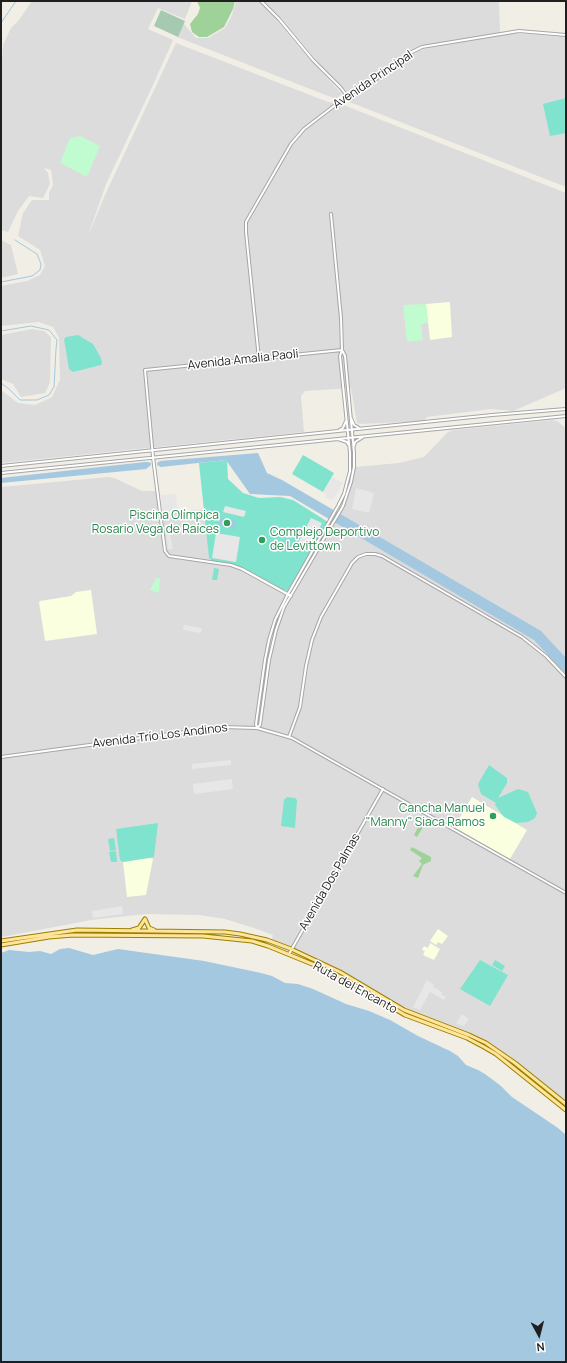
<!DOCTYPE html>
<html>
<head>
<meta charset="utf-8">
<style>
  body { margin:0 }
  #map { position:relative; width:567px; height:1363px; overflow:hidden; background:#f0eee5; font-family:Manrope,sans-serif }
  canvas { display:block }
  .frame { position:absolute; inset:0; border:2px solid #1f1f1f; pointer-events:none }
  .north { position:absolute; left:519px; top:1315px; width:40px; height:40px; -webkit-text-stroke:3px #fff; paint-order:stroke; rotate:173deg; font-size:11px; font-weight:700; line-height:16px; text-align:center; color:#1f1f1f }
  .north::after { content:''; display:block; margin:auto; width:14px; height:18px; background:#1f1f1f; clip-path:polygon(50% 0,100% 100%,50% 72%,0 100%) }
</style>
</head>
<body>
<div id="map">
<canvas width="567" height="1363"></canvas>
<div class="frame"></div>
<div class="north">N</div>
</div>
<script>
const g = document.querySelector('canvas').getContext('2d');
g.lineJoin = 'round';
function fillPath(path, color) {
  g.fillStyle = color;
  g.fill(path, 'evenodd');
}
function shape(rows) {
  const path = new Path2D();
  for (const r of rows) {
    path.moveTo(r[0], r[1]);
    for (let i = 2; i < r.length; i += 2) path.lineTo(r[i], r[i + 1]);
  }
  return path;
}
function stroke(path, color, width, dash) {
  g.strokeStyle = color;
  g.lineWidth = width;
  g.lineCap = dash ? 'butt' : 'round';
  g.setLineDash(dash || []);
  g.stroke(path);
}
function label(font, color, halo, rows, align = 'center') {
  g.font = font + ' Manrope,sans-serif';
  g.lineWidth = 3;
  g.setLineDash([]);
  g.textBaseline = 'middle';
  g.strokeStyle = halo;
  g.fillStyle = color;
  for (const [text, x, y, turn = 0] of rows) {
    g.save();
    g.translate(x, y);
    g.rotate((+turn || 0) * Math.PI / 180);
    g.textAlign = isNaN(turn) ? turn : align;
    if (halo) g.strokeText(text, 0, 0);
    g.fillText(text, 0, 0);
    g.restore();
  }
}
fillPath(shape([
  [32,1,192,1,185,19,158,8,148,29,173,40,153,85,106,184,88,236,105,195,176,43,328,102,341,104,566,193,566,388,513,411,491,409,427,417,424,421,361,424,357,423,351,388,305,391,301,396,304,432,1,463,1,390,18,403,35,405,52,397,60,380,59,338,53,327,39,322,1,326,1,286,27,281,40,275,45,266,40,250,18,236,23,213,32,200,49,200,49,193,53,185,51,170,44,168,48,173,50,184,43,198,29,196,18,211,8,232,1,230,1,76,3,45,11,28,19,20],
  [236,1,260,1,272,14,298,46,342,94,336,99,177,37,183,23,196,38,208,38,225,28,232,15],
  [263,1,499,1,500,33,426,45,413,50,349,93,323,68,281,18],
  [512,33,566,37,566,187,347,101,419,50],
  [1,240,11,245,18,274,1,278],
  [32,329,44,331,51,337,50,382,45,393,21,397,13,384,1,379,1,335],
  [552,420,557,421,566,428,566,1104,515,1063,486,1043,413,1014,340,972,271,941,273,935,254,928,225,919,200,915,146,914,91,920,2,937,1,487,108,477,114,478,142,491,158,491,160,514,205,509,210,562,231,565,242,569,291,596,343,506,347,495,354,467,399,463,424,457,448,432,454,430]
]), '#dddcdc');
fillPath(shape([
  [450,302,452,337,430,340,426,304],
  [91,590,97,634,45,641,39,602,40,601,71,596,76,592],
  [472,797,527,830,510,859,454,827],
  [150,858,153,859,146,895,127,897,123,862],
  [438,929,448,936,442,944,438,942,436,945,430,941],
  [430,943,440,949,434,960,423,955,425,951,422,950,424,946,428,948]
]), '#faffdf');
fillPath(shape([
  [197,1,235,1,233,9,224,27,207,37,199,37,192,32,190,24,198,14,200,8],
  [421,822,425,824,417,837,414,835],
  [412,847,431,857,431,861,423,865,418,878,413,876,422,864,419,861,422,858,410,850]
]), '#9fd298');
fillPath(shape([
  [161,10,185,21,178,37,154,26]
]), '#a5cab1');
fillPath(shape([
  [80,136,100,146,87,177,60,163,70,138],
  [426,304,428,323,421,324,423,340,407,342,403,305],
  [156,578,160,578,159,593,150,590]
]), '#c0fccf');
fillPath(shape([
  [566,98,566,133,550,136,543,104],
  [78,335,93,344,101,358,102,363,101,365,73,372,69,369,64,339,66,337],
  [303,455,334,473,323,492,292,474],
  [227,460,228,479,243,493,259,498,280,497,293,500,328,522,288,591,282,590,242,568,231,564,212,561,209,558,199,463],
  [214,568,219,569,217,580,212,580],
  [489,765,507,778,507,783,498,798,518,789,528,792,537,813,535,818,528,822,516,823,504,817,495,805,496,803,481,794,478,784],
  [287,797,295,798,297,800,295,828,281,826,284,800],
  [158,823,154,857,123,862,120,860,116,829],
  [114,838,116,850,110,851,108,839],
  [116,851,117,862,111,862,109,852],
  [480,960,508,975,490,1006,460,989],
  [495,960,505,966,502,971,492,965]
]), '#7fe3cd');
fillPath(shape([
  [332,477,343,483,334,499,333,498,332,500,325,497,326,494,323,492],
  [356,488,374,493,369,513,352,509],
  [176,494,178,511,162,513,161,495],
  [225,506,246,511,244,517,223,512],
  [311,518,322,523,310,547,299,541],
  [168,524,173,549,168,549,165,525],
  [216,533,240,537,236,562,212,558],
  [184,625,202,628,201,633,183,630],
  [231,760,231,765,192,769,192,764],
  [232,779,233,789,194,794,193,784],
  [122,906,123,914,93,918,92,911],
  [427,980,434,985,433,987,442,992,441,994,446,997,444,1000,430,992,420,1010,413,1007],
  [462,1014,469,1019,464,1026,456,1023]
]), '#e7e7e7');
fillPath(shape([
  [258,453,267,473,282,480,541,631,566,658,566,674,534,640,290,496,250,494,226,460,161,467,157,465,157,463,160,461],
  [145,462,148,462,151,463,151,465,146,469,1,483,1,478],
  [220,518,236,521,234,529,218,525],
  [69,948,93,955,118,949,204,961,261,973,272,976,285,983,298,984,313,989,346,1004,369,1011,390,1020,418,1036,450,1051,458,1056,466,1065,478,1070,485,1074,501,1086,512,1097,558,1128,566,1135,566,1362,1,1362,1,953,9,950,29,952,40,951,51,954,60,949]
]), '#a3c8e0');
stroke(shape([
  [1,23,16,1],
  [1,282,32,276,40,270,41,264,37,254,15,240],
  [1,331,31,326,49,330,57,340,56,349,54,387,49,395,37,400,20,400,9,389,1,383]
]), '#a3c8e0', 1);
const minor = shape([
  [261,1,279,19,313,60,341,88,347,96],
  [259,359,246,232,246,222,291,144,304,129,347,96,375,80,410,53,422,47,519,31,566,35],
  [351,418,354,425,359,428],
  [338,431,343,428,346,421],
  [338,439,347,442,348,444],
  [354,446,355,442,363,437],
  [1,466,492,415,566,409],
  [1,473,566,416],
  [291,596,242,569,231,565,169,556,165,551,153,457,145,370,342,350],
  [257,728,256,724,265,660,269,640,275,620,288,594,338,506,344,494,350,471,350,453,340,356,342,350,341,318,331,214],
  [257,728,260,725,269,660,276,630,284,607,343,506,351,482,354,467,354,453,345,356,342,350],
  [289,737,300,707,306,666,312,640,321,617,352,563,358,557,366,554,375,554,382,556,522,637,546,656,566,677],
  [1,757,222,727,257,728,292,738,566,893],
  [289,954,383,789]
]);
const major = shape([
  [145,919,149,928,154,930],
  [132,930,139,928,145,919],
  [1,941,77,930,225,932,240,934,267,940,291,949,340,972,404,1010,469,1035,486,1043,515,1063,566,1104],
  [1,945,49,937,73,935,203,936,252,941,268,946,317,966,341,977,405,1015,467,1038,484,1047,496,1054,566,1110]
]);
stroke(minor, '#a6a6a6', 4);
stroke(major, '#9a8000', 5);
stroke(minor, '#fff', 2);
stroke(major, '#ffe49b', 3);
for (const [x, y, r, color] of [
  [227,523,4,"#2e9e5b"],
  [262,540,4,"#2e9e5b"],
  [493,816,4,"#2e9e5b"]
]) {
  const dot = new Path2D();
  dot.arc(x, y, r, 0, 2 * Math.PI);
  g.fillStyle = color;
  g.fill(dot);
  stroke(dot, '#fff', 1.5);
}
label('12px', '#1f1f1f', '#fff', [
  ["Avenida Principal",373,80,-34],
  ["Avenida Amalia Paoli",243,360,-6],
  ["Avenida Trío Los Andinos",160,736,-7],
  ["Avenida Dos Palmas",330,882,-60],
  ["Ruta del Encanto",355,988,29]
]);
label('12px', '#27864d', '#fff', [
  ["Piscina Olímpica",219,516],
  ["Rosario Vega de Raíces",219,530],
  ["Complejo Deportivo",270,533,"left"],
  ["de Levittown",270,547,"left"],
  ["Cancha Manuel",485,809],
  ["\"Manny\" Siaca Ramos",485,823]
], 'right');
</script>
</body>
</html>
